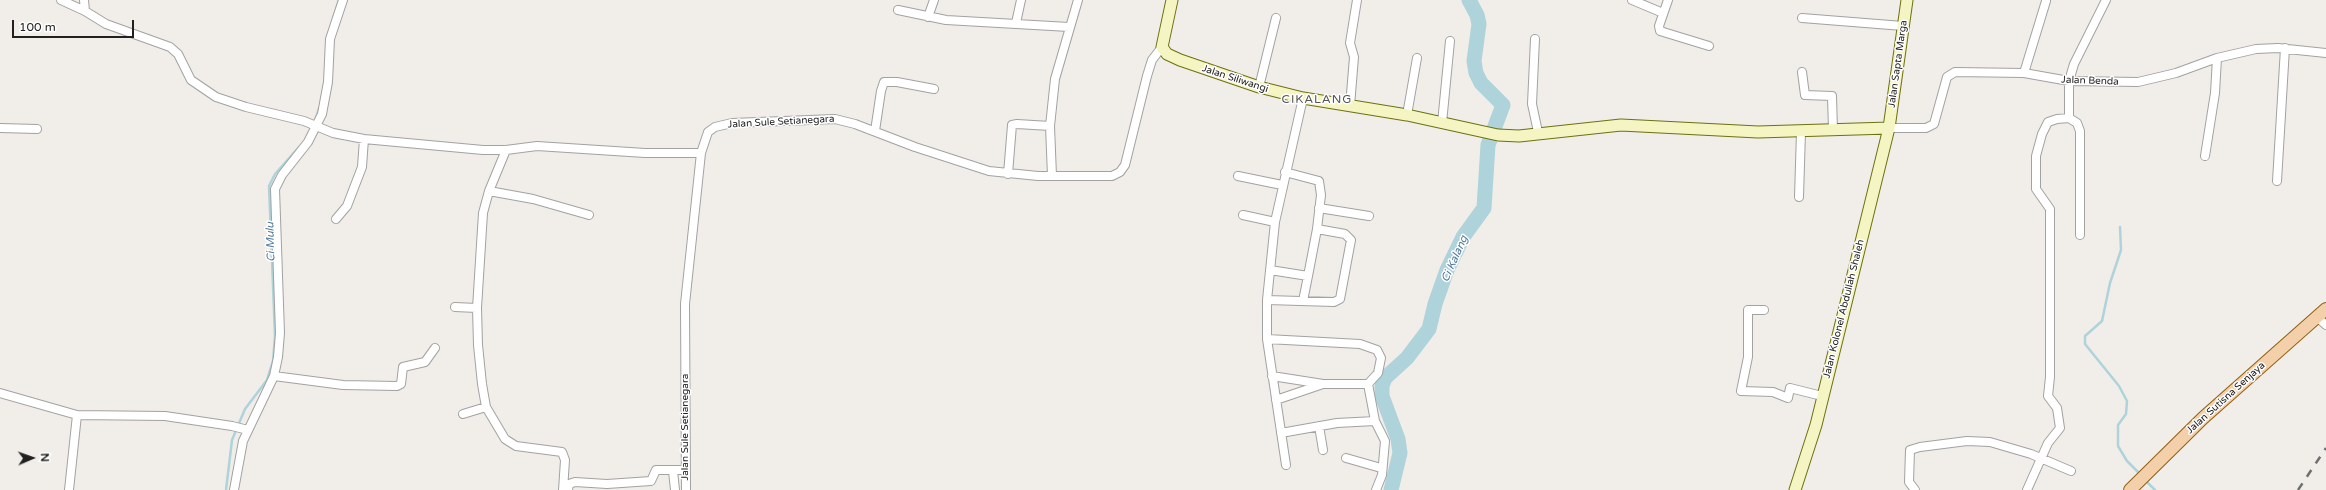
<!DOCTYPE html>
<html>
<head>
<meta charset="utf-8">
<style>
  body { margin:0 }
  #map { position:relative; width:2326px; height:490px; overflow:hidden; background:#f1eee9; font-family:"Varela Round",sans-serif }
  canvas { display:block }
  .north { position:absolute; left:12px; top:438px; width:40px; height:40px; -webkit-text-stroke:3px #fff; paint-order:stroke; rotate:88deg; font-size:11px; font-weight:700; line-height:16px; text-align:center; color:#212121 }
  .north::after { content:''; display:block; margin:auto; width:14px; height:18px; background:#212121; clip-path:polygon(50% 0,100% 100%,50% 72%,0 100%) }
  .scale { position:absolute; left:12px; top:20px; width:122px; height:18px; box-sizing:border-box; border:2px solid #212121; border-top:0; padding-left:5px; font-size:12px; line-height:14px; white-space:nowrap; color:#212121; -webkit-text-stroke:3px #fff; paint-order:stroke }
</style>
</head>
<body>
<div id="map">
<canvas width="2326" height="490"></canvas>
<div class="north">N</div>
<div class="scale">100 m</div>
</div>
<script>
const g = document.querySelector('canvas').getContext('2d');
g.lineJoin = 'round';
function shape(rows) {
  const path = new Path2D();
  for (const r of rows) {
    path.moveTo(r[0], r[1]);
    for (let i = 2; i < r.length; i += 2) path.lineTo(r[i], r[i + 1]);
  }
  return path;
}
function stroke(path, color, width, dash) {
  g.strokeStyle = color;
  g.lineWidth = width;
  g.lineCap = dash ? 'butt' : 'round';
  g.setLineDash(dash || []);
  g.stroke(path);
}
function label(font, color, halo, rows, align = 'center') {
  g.font = font + ' "Varela Round",sans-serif';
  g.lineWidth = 3;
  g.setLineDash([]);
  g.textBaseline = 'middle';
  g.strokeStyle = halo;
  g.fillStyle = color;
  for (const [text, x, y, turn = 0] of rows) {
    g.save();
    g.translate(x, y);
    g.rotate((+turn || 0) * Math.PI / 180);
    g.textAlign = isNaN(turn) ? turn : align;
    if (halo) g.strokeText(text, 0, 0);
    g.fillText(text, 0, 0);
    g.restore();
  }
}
stroke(shape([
  [333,19,339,0],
  [316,118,319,108],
  [2120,227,2121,250,2110,283,2102,321,2085,336,2085,344,2119,386,2127,401,2126,414,2118,425,2118,446,2127,461,2141,475],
  [2146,481,2155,490],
  [226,490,232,440,245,409,267,380,273,361,275,336,269,186,275,174,299,147]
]), '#aed3da', 2.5);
stroke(shape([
  [1391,490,1400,453,1398,439,1382,396,1382,386,1385,378,1407,358,1429,329,1435,304,1447,270,1463,237,1484,208,1488,145,1503,105,1481,83,1476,73,1474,61,1479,24,1477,15,1469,0]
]), '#aed3da', 15);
const street = shape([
  [61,0,85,11],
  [84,0,85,11,106,24,170,47,178,54,191,80,216,97,246,107,304,121,333,133,364,139,483,150,506,150,537,146,645,153,701,153],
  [1632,0,1663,13],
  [1668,0,1659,26,1660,31,1709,46],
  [898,10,946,20,1069,27],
  [928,17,934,0],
  [1802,18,1903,26],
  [1016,23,1021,0],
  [1535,39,1532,104,1538,132],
  [1802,72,1805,95,1832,96,1833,130],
  [2024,73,2046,1],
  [1259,87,1276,18],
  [1350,106,1354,57,1350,43,1357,0],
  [1407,115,1417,58],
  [2069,118,2077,123,2080,131,2080,235],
  [1442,123,1450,41],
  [0,128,37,129],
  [1889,128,1926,128,1934,124,1947,77,1955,72,2024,73,2069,81,2138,82,2176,73,2217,58,2256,49,2278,48,2326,53],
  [875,131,881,91,884,82,897,82,934,89],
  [506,150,489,191,483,213,477,308,478,345,482,384,486,407,505,439,516,446,562,452,565,460,563,490],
  [2205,156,2215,93,2217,58],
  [1008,174,1012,125,1017,124,1050,126],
  [1052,176,1050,126,1055,79,1078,0],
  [1238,176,1282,185],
  [2277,181,2285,48],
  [489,191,533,199,589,215],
  [1799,197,1801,132],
  [1319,208,1369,216],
  [1243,215,1275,222],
  [336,219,347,206,362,167,364,139],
  [1270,270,1308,276,1317,229,1321,195,1319,181,1285,172],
  [1267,300,1334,302,1340,299,1351,240,1345,234,1317,229],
  [1303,301,1308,276],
  [455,307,477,308],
  [1764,310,1748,310,1748,357,1741,391,1773,392,1788,398,1790,388,1822,396],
  [2318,318,2326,325],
  [1267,339,1360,344,1377,350,1381,358,1378,373,1368,384,1375,421,1337,423,1281,433],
  [274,376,343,385,397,386,401,384,403,367,425,362,435,348],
  [1272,376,1323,384,1368,384],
  [0,393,77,415,165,416,232,426,248,430],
  [1276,400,1323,384],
  [463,414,486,407],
  [1375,421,1385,441,1382,475,1376,490],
  [1319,426,1323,450],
  [1346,458,1381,468],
  [1286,465,1267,339,1267,300,1275,222,1303,98],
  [673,471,675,490],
  [69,490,77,415],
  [234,490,243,441,274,376,278,357,280,333,275,189,282,175,308,142,322,114,328,82,330,39,343,0],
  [568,490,569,484,575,482,607,484,651,481,656,470,686,470],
  [686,490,685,304,701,153,708,132,715,127,732,123,835,119,855,124,915,147,989,171,1038,176,1112,176,1120,172,1125,165,1147,76,1152,60,1162,47],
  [1915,490,1909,482,1910,450,1920,447,1967,441,1990,442,2031,454,2071,471],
  [2027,490,2048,443,2060,428,2057,408,2048,396,2050,377,2050,209,2036,189,2036,156,2042,134,2048,122,2057,119,2069,118,2069,81,2074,64,2106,0]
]);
const secondary = shape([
  [1172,0,1162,47,1167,54,1180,60,1259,87,1303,98,1407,115,1498,135,1519,136,1621,125,1758,132,1889,128],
  [1795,490,1816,425,1889,128,1907,0]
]);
const primary = shape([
  [2130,490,2203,418,2326,309]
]);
stroke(street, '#a2a2a2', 10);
stroke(secondary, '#6c710f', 13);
stroke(primary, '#905d0e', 14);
stroke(street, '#fff', 8);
stroke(secondary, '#f5f4c3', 11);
stroke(primary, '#f4d0aa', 12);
stroke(shape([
  [2298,490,2326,448]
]), '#6f6f6f', 2.5, [8, 8]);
label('10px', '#212121', '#fff', [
  ["Jalan Sapta Marga",1898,64,-82],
  ["Jalan Siliwangi",1235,79,18],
  ["Jalan Benda",2090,81,2],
  ["Jalan Sule Setianegara",781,122,-3],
  ["Jalan Kolonel Abdullah Shaleh",1844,309,-76],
  ["Jalan Sutisna Senjaya",2226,398,-42],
  ["Jalan Sule Setianegara",685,427,-90]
]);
label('italic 11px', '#4e789a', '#fff', [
  ["Ci Mulu",271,242,-92],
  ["Ci Kalang",1455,259,-66]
]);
g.letterSpacing = '1px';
label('12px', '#545454', '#fff', [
  ["CIKALANG",1317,100]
]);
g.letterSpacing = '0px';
</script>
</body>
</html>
